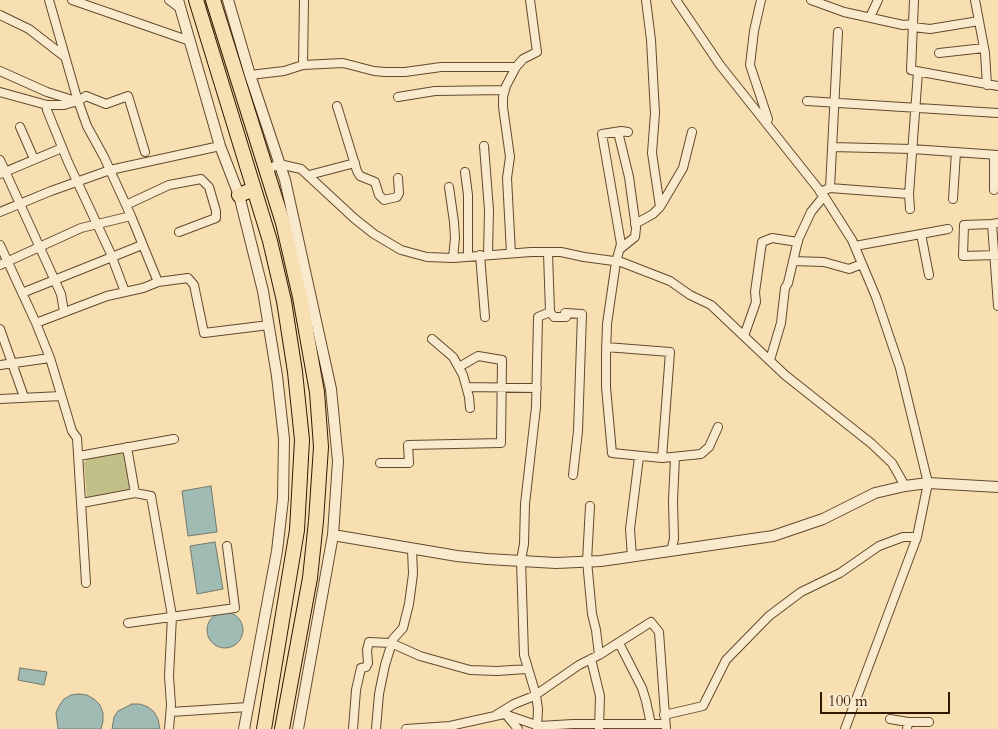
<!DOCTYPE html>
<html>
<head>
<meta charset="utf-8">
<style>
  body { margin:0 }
  #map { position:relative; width:998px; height:729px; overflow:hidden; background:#f8dfb2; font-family:Cardo,serif }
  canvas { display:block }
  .scale { position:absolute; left:820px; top:692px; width:130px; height:22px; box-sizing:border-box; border:2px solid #311700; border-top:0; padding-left:6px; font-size:15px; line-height:18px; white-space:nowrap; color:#311700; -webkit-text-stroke:4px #faeacd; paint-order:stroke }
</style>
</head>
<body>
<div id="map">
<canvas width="998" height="729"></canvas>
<div class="scale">100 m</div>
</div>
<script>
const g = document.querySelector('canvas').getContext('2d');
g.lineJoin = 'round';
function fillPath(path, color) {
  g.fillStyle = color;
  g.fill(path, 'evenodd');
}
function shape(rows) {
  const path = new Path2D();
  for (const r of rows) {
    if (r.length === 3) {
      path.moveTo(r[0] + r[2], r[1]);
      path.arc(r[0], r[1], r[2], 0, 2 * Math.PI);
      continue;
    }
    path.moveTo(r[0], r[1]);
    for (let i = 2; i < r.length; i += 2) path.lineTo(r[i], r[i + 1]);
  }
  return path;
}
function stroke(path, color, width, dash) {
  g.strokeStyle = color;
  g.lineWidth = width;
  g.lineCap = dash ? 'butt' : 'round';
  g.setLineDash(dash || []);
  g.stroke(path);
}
fillPath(shape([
  [120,453,126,455,131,486,129,490,87,498,84,463,88,458]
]), '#c2c088');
const water = shape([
  [211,486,217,532,188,536,182,491,211,486],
  [215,542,223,589,197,594,190,546,215,542],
  [225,630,18],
  [20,668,47,672,44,685,18,680,20,668],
  [79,694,87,695,94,699,100,705,103,713,103,721,101,729,58,729,56,713,59,706,64,699,71,695,79,694],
  [132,704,140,704,148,707,154,712,158,719,160,729,112,729,114,717,118,711,132,704]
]);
fillPath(water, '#9fbbb4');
stroke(water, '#73796c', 1);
const minor = shape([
  [49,0,77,98,87,126,104,157,131,216,158,282],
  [72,0,190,41],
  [169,0,181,9],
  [676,0,720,65,824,196,852,240,876,297,900,368,928,483,917,537,845,729],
  [761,0,754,31,750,65,768,119],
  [811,0,844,12,903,25,913,24],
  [914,0,911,70,998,86],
  [975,0,985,53,987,85],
  [0,15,29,29,65,57],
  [870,17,878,0],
  [913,27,930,29,979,21],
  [939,53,984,48],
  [303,65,304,0],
  [0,71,47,92,76,101],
  [250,75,284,71,303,65,343,63,374,71,385,72,405,72,441,67,516,67],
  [0,92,47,105,64,105,78,101,86,96,106,104,128,96,145,152],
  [398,97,435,91,505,90],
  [807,101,998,113],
  [47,105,47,110,68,162,110,252,125,292],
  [337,106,357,171,360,176,375,182,379,195,384,200,397,197,399,193,398,178],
  [20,127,34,159],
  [618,132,629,177,636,228,635,237,620,249],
  [628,132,621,131,602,134,621,244,616,262,607,324,606,355,606,387,612,453,662,458],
  [484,146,489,210,488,255],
  [832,147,912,149,998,155],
  [0,160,61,294,64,312],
  [266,170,279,164,301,169,355,219,374,234,401,250,427,257,453,258,531,252,561,252,584,257,621,262,670,281,690,295,711,305,785,375,872,444,892,463,905,486],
  [465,172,468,195,468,256],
  [0,174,62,148],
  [309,175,355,163],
  [449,187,454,222,455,238,453,258],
  [830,188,838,32],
  [994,190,994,155],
  [820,192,830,188,909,194,918,72],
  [909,194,910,209],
  [953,199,956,152],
  [126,205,169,185,201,179,209,187,216,211,216,218,179,232],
  [660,207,683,168,692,132],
  [0,212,51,191,110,170,220,146],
  [998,223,992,224,998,306],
  [635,224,653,214,660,207,652,153,655,113,651,40,646,0],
  [992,224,964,225,963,256,998,255],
  [921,234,929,275],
  [0,245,36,323,50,358,72,431,77,438,86,583],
  [855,246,948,229],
  [511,253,507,178,510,157,503,107,503,97,506,86,516,67,523,59,537,52,530,0],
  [480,255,485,317],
  [793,261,824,262,849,269,862,264],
  [0,265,81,228,131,216],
  [22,293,142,245],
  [550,312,554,317,566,317,565,313,582,314,578,431,573,475],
  [36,323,107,296,143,288,158,282,188,278,194,285,204,333,269,325],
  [0,329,24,397],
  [744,336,756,302,755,292,762,242,772,238,798,242],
  [432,339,453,357,463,375,469,397,470,408],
  [606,347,670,352,662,458,701,454,709,447,718,427],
  [770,360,781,323,785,288,788,283,798,240,811,212,824,196],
  [0,365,50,358],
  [467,387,537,388],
  [0,399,61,396],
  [127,447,135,493],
  [79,456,174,439],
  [380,463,409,463,408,445,501,443,502,360,478,356,459,367],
  [82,503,135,493,151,496,172,616,169,676,171,705,169,729],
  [590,506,587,561,592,614,596,630,599,655],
  [671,551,674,539,673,501,675,457],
  [632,557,630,529,639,457],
  [128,623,235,608,227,546],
  [619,643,642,688,646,701,651,724],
  [591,659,600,696,599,729],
  [171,712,248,707],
  [496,715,514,704,534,696,579,665,599,655,651,622,659,632,666,729],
  [664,715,703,706,726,660,769,616,801,592,840,573,879,546,903,537,917,537],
  [508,717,518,729],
  [890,719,908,722,907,729],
  [908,722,929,722],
  [353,729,356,690,361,668,366,667,368,663,367,650,369,642,391,643,420,656,470,670,497,671,527,669],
  [376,729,379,694,385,665,393,639,403,628,409,604,413,574,412,549],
  [406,729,450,726,504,714,539,726,573,724,665,724],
  [537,729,538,709,536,695,524,655,521,560,524,544,525,504,536,407,538,317,550,312,548,253]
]);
const tertiary = shape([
  [178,0,220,146,239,195,263,291,277,376,284,439,283,499,277,551,244,729],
  [228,0,250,75,285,180,331,389,338,461,333,535,298,729],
  [333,535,457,556,487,559,556,563,601,561,773,536,823,519,875,493,905,486,928,483,998,487]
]);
const trunk = shape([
  [196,0,270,241,284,301,295,372,302,440,297,530,264,729],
  [213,0,283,223,300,297,317,392,321,447,316,521,310,578,282,729],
  [239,195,254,189]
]);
stroke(minor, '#63492c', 10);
stroke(tertiary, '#63492c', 12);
stroke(trunk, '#311700', 16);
stroke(minor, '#faeacd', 8);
stroke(tertiary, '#faeacd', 10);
stroke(trunk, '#f8dfb2', 14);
</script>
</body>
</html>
